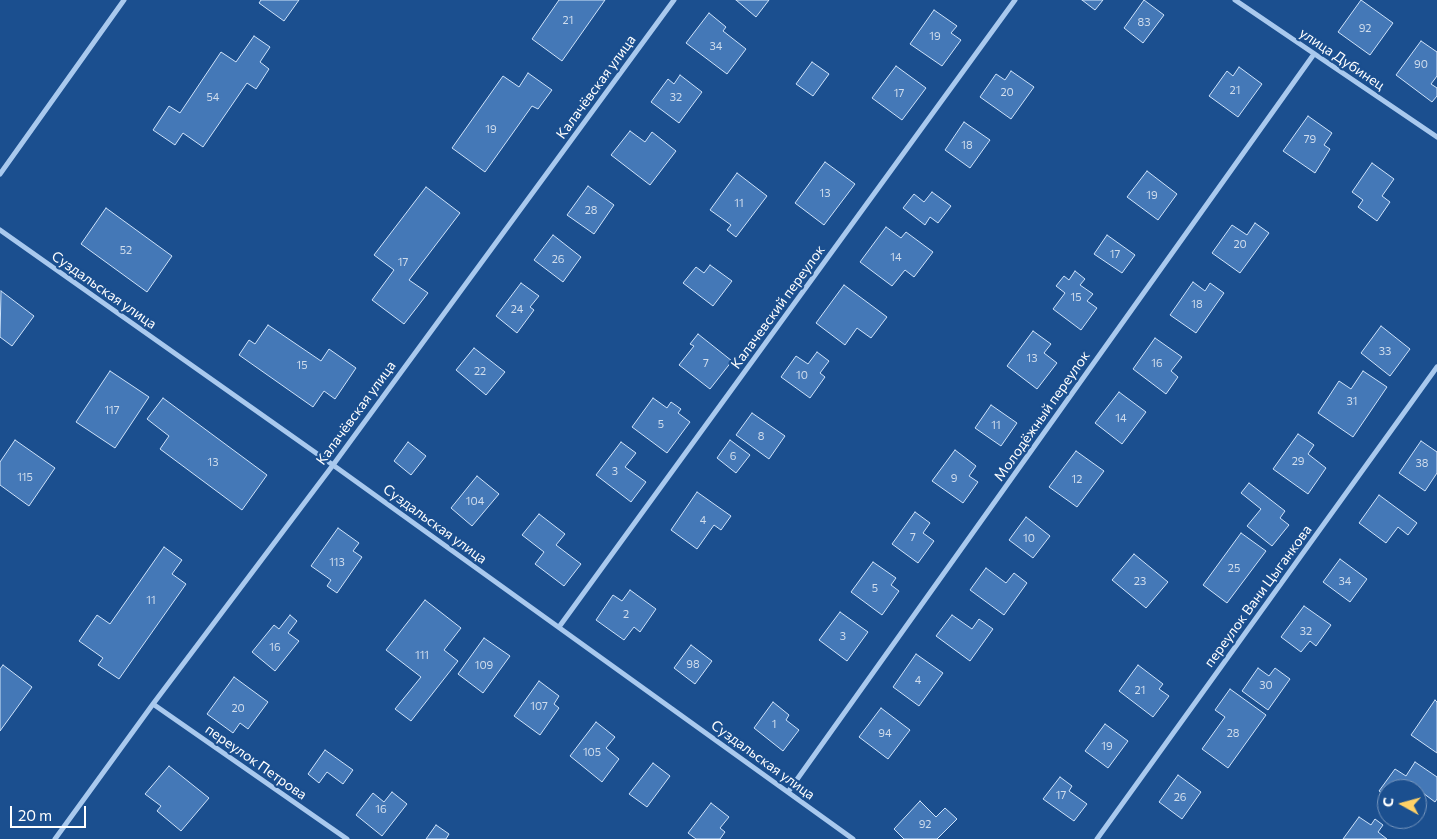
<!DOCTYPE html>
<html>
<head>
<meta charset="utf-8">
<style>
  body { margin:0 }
  #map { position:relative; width:1437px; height:839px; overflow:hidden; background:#1b4f8f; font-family:Commissioner,sans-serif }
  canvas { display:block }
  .north { position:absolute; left:1377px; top:779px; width:50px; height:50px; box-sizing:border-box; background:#1b4f8f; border:1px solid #7695bc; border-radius:50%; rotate:277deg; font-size:14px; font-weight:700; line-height:20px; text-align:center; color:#fff }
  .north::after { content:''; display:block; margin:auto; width:18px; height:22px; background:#ffd166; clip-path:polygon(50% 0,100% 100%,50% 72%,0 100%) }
  .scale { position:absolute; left:10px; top:806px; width:76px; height:22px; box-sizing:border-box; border:2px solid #fff; border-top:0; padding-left:6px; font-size:15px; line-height:18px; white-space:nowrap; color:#fff; -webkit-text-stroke:4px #1b4f8f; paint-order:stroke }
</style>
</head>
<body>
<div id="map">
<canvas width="1437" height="839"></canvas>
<div class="north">С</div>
<div class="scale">20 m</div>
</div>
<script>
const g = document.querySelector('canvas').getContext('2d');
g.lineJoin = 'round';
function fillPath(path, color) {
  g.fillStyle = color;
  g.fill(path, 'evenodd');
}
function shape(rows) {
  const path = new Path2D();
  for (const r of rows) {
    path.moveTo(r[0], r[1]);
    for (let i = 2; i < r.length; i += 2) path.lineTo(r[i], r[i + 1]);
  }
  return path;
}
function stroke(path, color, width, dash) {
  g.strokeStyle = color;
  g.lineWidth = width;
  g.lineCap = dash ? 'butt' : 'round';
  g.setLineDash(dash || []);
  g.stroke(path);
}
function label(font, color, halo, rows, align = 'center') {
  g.font = font + ' Commissioner,sans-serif';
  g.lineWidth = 4.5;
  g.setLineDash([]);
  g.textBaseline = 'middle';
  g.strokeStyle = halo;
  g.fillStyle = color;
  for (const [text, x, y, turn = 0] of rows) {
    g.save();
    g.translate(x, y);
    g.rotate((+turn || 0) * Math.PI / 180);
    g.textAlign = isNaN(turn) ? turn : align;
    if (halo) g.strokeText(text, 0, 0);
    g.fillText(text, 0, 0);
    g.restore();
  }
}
const building = shape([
  [261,0,299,0,284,21,259,3,261,0],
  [559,0,605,0,562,61,532,39,559,0],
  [736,0,769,0,756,17,736,0],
  [1082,0,1103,0,1095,10,1082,0],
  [1144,0,1164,15,1143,43,1124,28,1144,0],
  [1361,0,1393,23,1370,55,1338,32,1361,0],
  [934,10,957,26,951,33,961,40,942,66,910,44,934,10],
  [709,13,726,27,723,31,746,49,727,74,686,43,709,13],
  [254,36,270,47,260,62,269,69,256,89,247,83,203,147,183,133,175,145,153,130,169,106,180,113,221,52,236,62,254,36],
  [1421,41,1437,52,1437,76,1431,84,1437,88,1437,96,1432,102,1396,75,1421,41],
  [812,62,829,74,813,96,796,84,812,62],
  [896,66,926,88,902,120,872,98,896,66],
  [1239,67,1262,84,1238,117,1209,96,1227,71,1233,76,1239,67],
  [1011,71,1034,87,1011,119,980,97,996,74,1005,80,1011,71],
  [528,73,552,90,538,109,532,106,485,172,452,148,503,76,519,87,528,73],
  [680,75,702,92,679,123,651,102,668,79,674,84,680,75],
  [1308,116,1332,133,1324,145,1330,149,1315,173,1283,151,1308,116],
  [964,122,990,140,970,168,945,150,964,122],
  [630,131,645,142,652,132,676,151,650,185,611,155,630,131],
  [825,162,855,184,824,225,795,203,825,162],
  [1372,163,1394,179,1382,196,1390,202,1377,221,1358,207,1363,200,1352,192,1372,163],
  [1147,171,1177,194,1158,220,1127,197,1147,171],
  [737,173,767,196,736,237,727,230,731,225,710,210,737,173],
  [588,186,614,205,594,234,567,215,588,186],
  [426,187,460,213,409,280,428,293,404,324,372,300,394,270,374,255,426,187],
  [932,192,951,206,938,223,930,217,925,225,903,208,914,194,924,202,932,192],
  [106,208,172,256,147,292,81,244,106,208],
  [1255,223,1269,233,1240,273,1212,253,1232,225,1247,235,1255,223],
  [886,227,901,238,906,232,933,252,914,277,905,270,892,286,860,262,886,227],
  [553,235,581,257,563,282,534,260,553,235],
  [1107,235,1135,255,1122,273,1094,254,1107,235],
  [710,265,732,281,713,306,683,283,696,267,704,273,710,265],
  [1075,271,1085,279,1080,285,1093,294,1087,301,1097,308,1081,330,1053,309,1065,293,1056,286,1064,276,1069,280,1075,271],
  [1193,282,1205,291,1210,283,1224,293,1196,333,1170,315,1193,282],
  [521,283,539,296,530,307,534,310,517,333,496,316,521,283],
  [844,285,887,317,871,338,857,328,845,345,816,323,844,285],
  [1,291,34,316,12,346,0,337,1,291],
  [268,325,321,361,329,349,356,368,335,399,324,391,313,407,239,355,249,340,255,344,268,325],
  [1381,326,1410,349,1390,376,1361,353,1381,326],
  [1033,331,1051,344,1044,353,1057,363,1037,389,1007,366,1033,331],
  [698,334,732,361,710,389,679,365,694,346,690,344,698,334],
  [1155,338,1182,357,1171,371,1178,377,1166,394,1133,369,1155,338],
  [474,348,505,372,486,395,456,370,474,348],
  [817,352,829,361,820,373,825,377,810,398,781,377,796,356,808,364,817,352],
  [110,371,149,397,115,448,76,422,110,371],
  [1363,371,1387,387,1353,437,1318,413,1339,381,1351,389,1363,371],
  [1119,392,1146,412,1122,444,1095,423,1119,392],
  [163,398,267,475,242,510,160,449,169,436,147,419,163,398],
  [653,398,667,408,671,402,681,409,678,413,690,422,667,453,632,427,653,398],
  [991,405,1017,423,1001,446,975,428,991,405],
  [752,413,785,436,769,459,736,435,752,413],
  [1298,434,1314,445,1308,454,1326,468,1308,494,1273,469,1298,434],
  [15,440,55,468,29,506,0,485,0,462,15,440],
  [730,440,750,455,736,473,717,458,730,440],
  [1421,441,1437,452,1437,473,1425,491,1399,473,1421,441],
  [408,442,426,456,411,475,394,461,408,442],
  [621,442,636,453,625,467,646,482,631,502,596,475,621,442],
  [955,450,976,466,969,476,978,482,963,503,932,481,955,450],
  [1076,451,1104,471,1077,507,1049,487,1076,451],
  [477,476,499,494,472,526,451,508,477,476],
  [1249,483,1285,511,1280,518,1289,525,1272,546,1247,526,1261,509,1241,493,1249,483],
  [697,492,731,516,721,530,714,525,697,549,671,530,697,492],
  [1379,495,1417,523,1408,535,1398,527,1386,543,1359,523,1379,495],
  [915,512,930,523,923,533,934,541,918,563,892,544,915,512],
  [539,514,565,534,556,545,581,564,564,586,535,564,544,552,522,535,539,514],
  [1026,517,1050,536,1033,558,1009,540,1026,517],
  [338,528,359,543,353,551,362,557,337,593,327,586,331,580,311,566,338,528],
  [1241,533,1266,551,1227,603,1203,585,1241,533],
  [164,547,182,560,172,574,186,584,119,679,98,665,103,658,79,641,97,615,110,624,164,547],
  [1134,554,1168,582,1146,608,1112,580,1134,554],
  [1340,559,1367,579,1350,602,1323,582,1340,559],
  [873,562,896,578,891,585,899,591,882,615,851,592,873,562],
  [986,568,1006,583,1014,573,1027,583,1004,615,970,590,986,568],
  [630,590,656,609,640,632,634,627,624,640,596,620,613,595,622,601,630,590],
  [425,600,461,628,444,650,458,661,411,721,395,709,421,677,386,650,425,600],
  [1304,606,1331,625,1316,646,1310,641,1301,652,1281,637,1304,606],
  [840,612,868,632,847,661,819,640,840,612],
  [290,615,297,621,288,633,299,641,275,671,252,652,274,625,279,629,290,615],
  [952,615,972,629,979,619,993,629,970,661,936,636,952,615],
  [484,638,510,656,483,693,458,674,484,638],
  [691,645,712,661,695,684,674,668,691,645],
  [916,654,943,673,919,706,893,687,916,654],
  [3,665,32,687,0,731,0,669,3,665],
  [1138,665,1163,684,1159,689,1169,696,1153,717,1119,691,1138,665],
  [1258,668,1269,676,1275,668,1290,679,1268,710,1242,691,1258,668],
  [234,677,268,702,248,729,240,723,233,733,207,714,234,677],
  [539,681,559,696,554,704,559,708,540,735,514,716,539,681],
  [1230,689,1266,715,1228,768,1202,749,1225,717,1215,710,1230,689],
  [1435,700,1437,702,1437,753,1411,735,1435,700],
  [773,702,789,715,786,720,799,730,783,751,754,728,773,702],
  [881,708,910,730,888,759,859,737,881,708],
  [596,722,615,737,606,748,619,759,602,782,570,756,596,722],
  [1105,724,1128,741,1108,768,1085,751,1105,724],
  [325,750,353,770,343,784,327,772,319,783,308,774,325,750],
  [1415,762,1437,777,1437,799,1435,802,1423,793,1417,801,1417,789,1387,789,1387,796,1379,791,1395,769,1406,776,1415,762],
  [653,763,670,776,647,807,629,794,653,763],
  [169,766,209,798,181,831,157,811,161,806,145,794,169,766],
  [1178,775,1201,792,1182,819,1159,802,1178,775],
  [1060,777,1072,786,1069,791,1087,804,1074,821,1043,799,1060,777],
  [392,792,407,804,382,836,356,815,373,793,384,802,392,792],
  [920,801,936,817,945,808,957,819,937,839,904,839,894,829,920,801],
  [711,803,729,817,720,828,725,832,720,839,696,839,688,833,711,803],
  [1359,817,1371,825,1375,819,1383,825,1378,832,1387,839,1343,839,1359,817],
  [436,825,449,834,446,839,426,839,436,825]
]);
fillPath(building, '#4478b7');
stroke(building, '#cfe3fa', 1);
stroke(shape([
  [1235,0,1437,137],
  [0,174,124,0],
  [0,230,333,465,853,839],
  [559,627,1015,0],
  [153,704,347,839],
  [788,792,1314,54],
  [55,839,153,704,333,465,674,0],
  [1097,839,1437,367]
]), '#a9c9ee', 5);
label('11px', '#d0dded', null, [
  ["21",568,20],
  ["83",1144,22],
  ["92",1365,28],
  ["19",935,36],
  ["34",716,46],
  ["90",1421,64],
  ["21",1235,90],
  ["20",1007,92],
  ["17",899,93],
  ["54",213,97],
  ["32",676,97],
  ["19",491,129],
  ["79",1310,139],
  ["18",967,145],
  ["13",825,193],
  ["19",1152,195],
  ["11",739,203],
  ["28",591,210],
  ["20",1240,244],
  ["52",126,250],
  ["17",1115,254],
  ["14",896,257],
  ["26",558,259],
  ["17",403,262],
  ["15",1076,297],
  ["18",1197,304],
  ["24",517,309],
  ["33",1385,351],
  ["13",1032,358],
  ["7",706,363],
  ["16",1157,363],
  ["15",302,365],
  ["22",480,371],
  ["10",802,375],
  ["31",1352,401],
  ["117",112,410],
  ["14",1121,418],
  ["5",661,424],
  ["11",996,425],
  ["8",761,436],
  ["6",733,456],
  ["29",1298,461],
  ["13",213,462],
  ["38",1422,463],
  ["3",615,471],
  ["115",25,477],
  ["9",954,478],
  ["12",1077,479],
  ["104",475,501],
  ["4",703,520],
  ["7",913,537],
  ["10",1029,538],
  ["113",337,562],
  ["25",1234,568],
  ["23",1140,581],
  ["34",1345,581],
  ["5",875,588],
  ["11",151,600],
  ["2",626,614],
  ["32",1306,631],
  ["3",843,636],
  ["16",275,647],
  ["111",422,655],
  ["98",693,664],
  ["109",484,665],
  ["4",918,680],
  ["30",1266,685],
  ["21",1140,690],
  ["107",539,706],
  ["20",238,708],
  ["1",774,724],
  ["94",885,733],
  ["28",1233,733],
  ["19",1107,746],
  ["105",592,752],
  ["17",1061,795],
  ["26",1180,797],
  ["16",381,809],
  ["92",925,824]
]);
label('14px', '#fff', '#1b4f8f', [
  ["улица Дубинец",1342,59,34],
  ["Калачёвская улица",596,87,-54],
  ["Суздальская улица",104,290,35],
  ["Калачевский переулок",778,307,-54],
  ["Калачёвская улица",356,413,-54],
  ["Молодёжный переулок",1042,416,-55],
  ["Суздальская улица",435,524,36],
  ["переулок Вани Цыганкова",1258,596,-54],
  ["Суздальская улица",763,760,36],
  ["переулок Петрова",256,762,35]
]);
</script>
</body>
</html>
